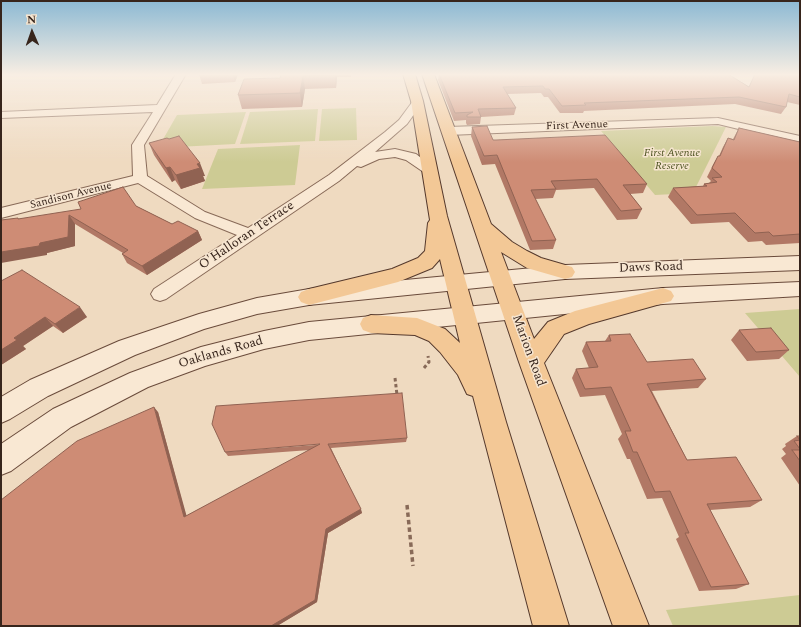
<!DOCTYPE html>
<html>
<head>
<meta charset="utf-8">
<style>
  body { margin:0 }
  #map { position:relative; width:801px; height:627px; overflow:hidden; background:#efdac0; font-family:Spectral,serif }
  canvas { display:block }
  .frame { position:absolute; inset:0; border:2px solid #37251c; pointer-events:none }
  .north { position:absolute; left:12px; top:12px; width:40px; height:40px; -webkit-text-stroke:3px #f6e5d0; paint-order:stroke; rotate:358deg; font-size:11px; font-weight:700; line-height:16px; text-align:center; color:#37251c }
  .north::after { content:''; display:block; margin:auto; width:14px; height:18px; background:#37251c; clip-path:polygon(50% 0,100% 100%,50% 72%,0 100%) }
</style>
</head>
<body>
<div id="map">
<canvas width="801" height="627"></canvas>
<div class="frame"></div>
<div class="north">N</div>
</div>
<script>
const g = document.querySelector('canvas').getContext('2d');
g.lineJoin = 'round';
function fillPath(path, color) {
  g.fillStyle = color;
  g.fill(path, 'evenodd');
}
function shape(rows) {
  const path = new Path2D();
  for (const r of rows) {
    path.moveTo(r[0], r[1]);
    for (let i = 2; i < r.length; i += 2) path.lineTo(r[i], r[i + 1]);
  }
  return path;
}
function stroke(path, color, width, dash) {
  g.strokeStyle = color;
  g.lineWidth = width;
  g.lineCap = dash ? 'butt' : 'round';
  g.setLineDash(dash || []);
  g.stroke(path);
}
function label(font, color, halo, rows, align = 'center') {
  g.font = font + ' Spectral,serif';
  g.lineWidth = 3;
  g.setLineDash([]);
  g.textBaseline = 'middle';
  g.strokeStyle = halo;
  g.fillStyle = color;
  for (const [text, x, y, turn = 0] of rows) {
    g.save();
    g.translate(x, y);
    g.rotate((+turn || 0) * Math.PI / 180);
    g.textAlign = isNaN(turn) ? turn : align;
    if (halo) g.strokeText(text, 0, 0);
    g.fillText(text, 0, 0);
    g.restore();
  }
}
fillPath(shape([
  [356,108,357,140,319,141,322,109],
  [318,109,315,141,240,144,250,112],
  [246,112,235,144,158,148,177,115],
  [712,126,726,127,693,193,655,195,601,131],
  [300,145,295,185,202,189,218,149],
  [800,309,800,377,745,313],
  [800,595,800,626,673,626,666,610]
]), '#cdcb94');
const street = shape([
  [176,74,186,74,144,145,147,176,205,212,248,228,329,175,385,132,399,120,413,101,421,101,422,103,407,124,375,152,395,149,416,154,437,170,435,173,425,173,406,160,395,157,379,159,361,167,357,166,339,181,166,299,160,301,154,299,151,294,154,289,237,235,195,218,138,183,1,218,1,208,133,176,132,145,153,112,1,118,1,112,157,105,176,74],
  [718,118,800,136,800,144,718,124,448,135,444,134,442,131,444,128,448,127,718,118]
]);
const secondary = shape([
  [800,256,800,270,565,279,309,305,257,314,204,329,135,355,48,396,10,419,1,423,1,397,30,380,119,341,199,314,257,298,309,289,565,265,800,256],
  [800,282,800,296,663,304,309,340,264,349,205,366,148,387,71,427,11,471,1,475,1,444,53,409,130,373,201,347,264,331,309,322,663,288,800,282]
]);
const primary = shape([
  [403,74,415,74,423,101,447,216,506,422,569,626,533,626,473,396,467,394,458,375,440,352,429,341,415,335,371,333,363,330,360,324,363,318,371,315,417,318,445,329,460,343,440,259,432,268,398,282,309,305,301,302,298,297,301,292,309,289,392,269,418,258,425,251,428,223,430,220,411,101,403,74],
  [422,74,434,74,491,224,512,242,527,251,541,258,572,267,575,272,572,277,565,279,527,268,501,252,534,339,548,322,575,311,663,288,671,291,674,296,671,301,589,324,564,334,544,363,649,626,613,626,519,362,422,74]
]);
stroke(street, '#886a58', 2);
stroke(secondary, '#6a4b3b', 2);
stroke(primary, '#55392c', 2);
stroke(shape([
  [424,368,429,362,428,356],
  [395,378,397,395]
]), '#886a58', 3, [3.5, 2.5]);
stroke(shape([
  [407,505,413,566]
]), '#886a58', 3.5, [4.5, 3]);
fillPath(street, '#f9e8d3');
fillPath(secondary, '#f9e8d3');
fillPath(primary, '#f3c896');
fillPath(shape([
  [199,74,238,74,235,82,202,84],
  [281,74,351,74,351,77,337,77,336,88,305,89,302,107,242,109,238,95,280,78],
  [439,74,728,74,749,87,755,74,800,74,800,105,787,102,786,107,781,114,735,104,584,111,583,113,560,113,548,97,544,97,541,93,507,94,516,108,514,115,481,117,480,124,467,125,466,123,466,120,454,121,438,80],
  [472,127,493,140,647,184,643,193,630,194,642,209,637,219,617,220,594,188,556,190,553,198,535,199,556,240,553,249,530,250,495,164,482,165,471,136],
  [739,128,800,142,800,243,766,245,762,241,748,242,729,222,691,224,668,197,673,188,703,186,704,184,709,183,711,181,707,177,713,165,718,156,719,156,723,147,728,138,733,139],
  [169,139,205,176,203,176,205,181,181,189,175,180,172,182,154,155,149,143],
  [136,206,172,224,198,231,202,240,147,275,127,263,122,254,123,253,75,224,75,246,47,253,47,255,18,218,19,219],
  [1,281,87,317,63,333,53,326,23,346,26,349,1,365],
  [739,330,789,350,779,359,747,361,731,340],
  [609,335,647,362,706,379,698,388,652,391,687,460,762,500,750,507,710,510,749,584,736,589,699,591,676,539,679,537,662,498,647,499,630,459,627,459,618,439,622,434,605,395,580,397,572,378,576,369,589,368,582,351,586,342,605,341],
  [158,412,186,516,310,450,228,456,225,452,407,438,406,442,331,448,362,513,328,533,317,602,277,626,1,626],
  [797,436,800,436,800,486,781,458,786,454,782,449,786,446,785,444]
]), '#b17865');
fillPath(shape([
  [233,74,238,74,235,82],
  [335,74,336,74,337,77,336,88],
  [303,76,305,89,302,107,300,93],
  [200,163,205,176,203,176,205,181,181,189,176,175,197,164],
  [170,167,175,180,172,182,166,168],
  [69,215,75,224,75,246,47,253,47,255,1,263,1,252],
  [198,231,202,240,147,275,142,266],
  [80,307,87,317,63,333,55,324],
  [45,317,53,326,23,346,26,349,1,365,1,350,14,338],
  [154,407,158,412,188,521,184,517],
  [361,509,362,513,328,533,317,602,277,626,271,626,326,529]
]), '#906252');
const building = shape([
  [281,74,335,74,335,75,303,76,300,93,238,95,244,79,280,78,281,74],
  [439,74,728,74,749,87,755,74,800,74,800,97,789,94,786,107,739,97,584,103,586,105,562,106,549,89,545,89,543,86,503,87,516,108,478,109,481,117,467,117,467,115,473,112,455,113,439,74],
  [487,126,493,140,496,140,605,135,647,184,623,185,642,209,621,211,597,179,551,181,556,189,531,190,556,240,532,241,497,155,484,156,472,127,487,126],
  [739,128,800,142,800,234,773,236,769,232,755,233,735,213,697,215,673,188,707,186,704,184,717,182,712,178,722,177,712,168,718,156,720,156,728,138,734,140,739,128],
  [179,136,200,163,197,164,200,168,176,175,170,167,166,168,149,143,167,138,169,139,179,136],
  [123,187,136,206,172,224,178,221,198,231,142,266,122,254,128,250,69,215,68,237,40,243,39,246,1,252,1,220,18,218,18,219,81,209,78,202,123,187],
  [22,270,80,307,55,324,45,317,14,338,17,340,1,350,1,281,22,270],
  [771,328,789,350,756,352,739,330,771,328],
  [630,334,647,362,693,359,706,379,647,384,687,460,736,457,762,500,707,504,749,584,711,587,685,533,689,533,670,491,655,492,637,452,633,452,625,431,631,431,611,387,585,389,576,369,598,367,586,342,611,341,609,335,630,334],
  [402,393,407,438,328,444,361,509,326,529,315,600,271,626,1,626,1,500,77,441,154,407,184,517,320,444,225,452,212,424,216,406,402,393],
  [797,436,800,436,800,449,794,441,800,440,797,436],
  [792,450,800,450,800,461,792,450]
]);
fillPath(building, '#ce8c75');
stroke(building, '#906252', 1);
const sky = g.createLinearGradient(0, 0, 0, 162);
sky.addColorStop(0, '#8cb9d3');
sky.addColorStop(0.46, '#f8eee3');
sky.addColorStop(1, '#f8eee300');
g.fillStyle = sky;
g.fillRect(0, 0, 801, 162);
label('11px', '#37251c', '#f6e5d0', [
  ["First Avenue",577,126,-2],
  ["Sandison Avenue",71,196,-14]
]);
label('italic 11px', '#4f5422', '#f6e5d0', [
  ["First Avenue",672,154],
  ["Reserve",672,167]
]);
label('13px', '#37251c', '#f6e5d0', [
  ["O'Halloran Terrace",247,236,-34],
  ["Daws Road",651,268,-2],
  ["Marion Road",528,351,70],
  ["Oaklands Road",221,353,-16]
]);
</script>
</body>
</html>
